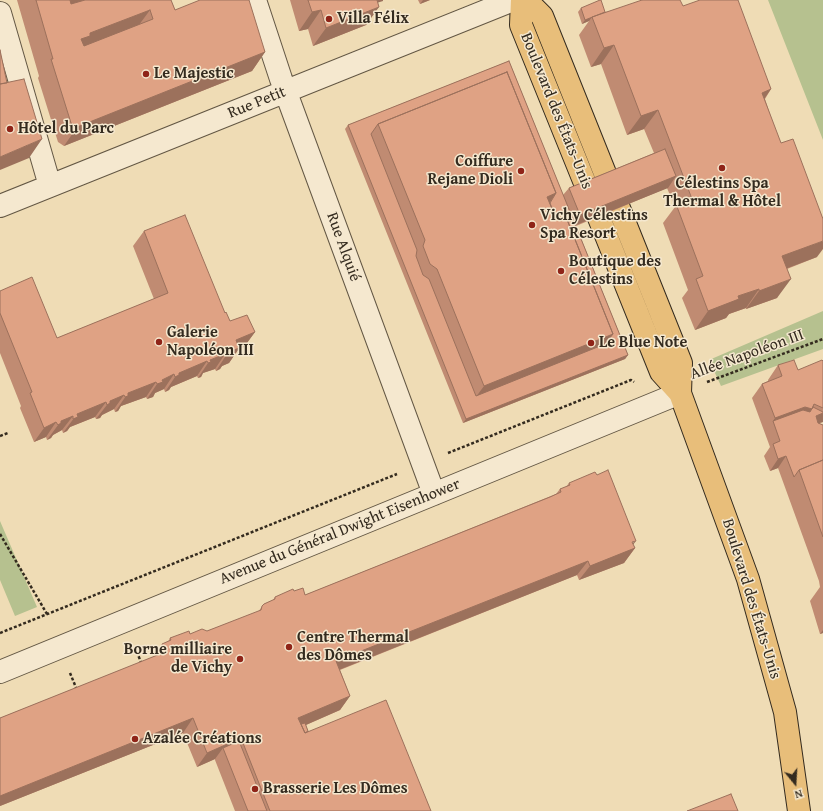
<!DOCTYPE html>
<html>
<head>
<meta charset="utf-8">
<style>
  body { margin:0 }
  #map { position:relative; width:823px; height:811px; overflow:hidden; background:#efdcb5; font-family:"Gentium Book Plus",serif }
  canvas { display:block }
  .north { position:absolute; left:775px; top:763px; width:40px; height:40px; -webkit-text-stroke:3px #f5e8cf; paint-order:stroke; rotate:162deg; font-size:11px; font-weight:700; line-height:16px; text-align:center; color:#342b1f }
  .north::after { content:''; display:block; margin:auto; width:14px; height:18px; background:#342b1f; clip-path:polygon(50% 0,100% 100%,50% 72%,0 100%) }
</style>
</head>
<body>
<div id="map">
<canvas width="823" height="811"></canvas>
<div class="north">N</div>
</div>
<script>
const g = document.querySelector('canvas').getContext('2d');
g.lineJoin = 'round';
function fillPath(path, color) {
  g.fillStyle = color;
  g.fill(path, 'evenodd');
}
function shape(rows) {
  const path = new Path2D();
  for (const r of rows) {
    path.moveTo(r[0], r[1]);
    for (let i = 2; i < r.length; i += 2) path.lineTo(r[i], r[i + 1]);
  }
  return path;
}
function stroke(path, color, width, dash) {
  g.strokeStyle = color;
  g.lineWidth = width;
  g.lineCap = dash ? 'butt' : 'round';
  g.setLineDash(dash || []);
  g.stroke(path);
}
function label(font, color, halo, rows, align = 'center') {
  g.font = font + ' "Gentium Book Plus",serif';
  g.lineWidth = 3;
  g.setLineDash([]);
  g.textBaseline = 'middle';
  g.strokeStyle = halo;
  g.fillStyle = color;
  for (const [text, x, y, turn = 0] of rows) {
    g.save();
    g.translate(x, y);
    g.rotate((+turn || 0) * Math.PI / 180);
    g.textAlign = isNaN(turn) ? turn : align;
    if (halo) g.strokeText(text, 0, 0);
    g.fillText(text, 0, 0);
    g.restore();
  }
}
fillPath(shape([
  [768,0,823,0,823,140],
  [823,311,823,349,721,386,709,360],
  [0,521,37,607,15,616,0,580]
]), '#b6c18f');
const minor = shape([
  [255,0,281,79,434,494],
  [0,13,50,186],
  [0,206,513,0],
  [0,672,680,393]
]);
const major = shape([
  [522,0,521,25,591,198,661,372,680,393],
  [526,0,542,16,681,363,680,393,748,579,785,712,799,811]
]);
stroke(minor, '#635744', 24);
stroke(major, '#342b1f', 24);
stroke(shape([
  [707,382,823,339],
  [0,436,8,433],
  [448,453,631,380,634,382],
  [0,534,47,614],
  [0,633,397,474],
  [135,647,142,665],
  [70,673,77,690]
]), '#342b1f', 2.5, [3, 2]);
stroke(minor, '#f5e8cf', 22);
stroke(major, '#e8be7a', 22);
fillPath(shape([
  [17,0,171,0,175,10,265,52,252,71,64,146,58,142,38,78,39,76],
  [290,0,383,0,377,2,366,25,313,46,308,29,299,31],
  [418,0,430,0,420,4],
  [683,6,771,89,765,99,817,257,787,269,777,298,746,309,746,308,729,314,726,318,695,330,682,298,688,290,663,223,675,207,667,188,576,226,628,355,625,359,463,423,345,129,348,125,509,61,563,195,569,188,654,153,644,129,627,135,601,64,591,67,579,35,589,21,582,24,578,12,581,8,604,12],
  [144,231,225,313,230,321,255,332,244,347,238,350,229,363,222,366,220,369,216,371,215,369,203,373,201,377,198,378,197,376,171,387,169,390,165,392,164,389,155,393,153,397,147,399,146,397,121,406,118,411,115,412,114,409,102,415,100,418,96,419,95,417,70,427,67,431,63,433,62,430,53,435,51,438,47,440,46,437,34,442,20,408,21,406,0,353,0,291,57,338,154,299,133,246],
  [823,361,823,422,819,423,823,425,823,633,820,634,810,601,820,587,819,581,778,468,770,471,764,456,770,447,752,398,762,384,768,381,768,380,778,365,798,370],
  [569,483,633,545,635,548,624,563,579,580,577,575,340,670,350,696,340,710,306,725,308,731,431,811,235,811,215,760,215,759,197,767,183,733,0,806,0,718,154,657,162,644,168,642,170,638,190,634,207,631,258,612,264,604,273,600,275,597,294,591,305,595,556,494,560,489,566,487]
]), '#c08b72');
fillPath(shape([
  [63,0,94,0,55,12],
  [363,0,383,0,383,1,367,6],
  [423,0,430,0,420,4],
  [379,7,366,25,313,46,326,28],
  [150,10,136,29,79,51,81,39,90,33],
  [321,10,308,29,299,31,312,12],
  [592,17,589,21,582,24,585,20],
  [614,45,601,64,591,67,604,48],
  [265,52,252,71,64,146,77,127],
  [771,89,758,108,762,93],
  [658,110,644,129,627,135,641,116],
  [42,139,29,158,0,170,0,157],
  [676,176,668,188,571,227,580,215],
  [556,193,546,208,547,197],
  [823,241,823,249,817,257,769,275,782,256],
  [791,279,777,298,746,309,759,291],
  [759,289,746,308,729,314,726,318,695,330,708,311,738,296],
  [255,332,244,347,238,350,229,363,222,366,220,369,216,371,236,340],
  [613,334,602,348,473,401,484,386],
  [225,354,215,369,203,373,201,377,198,378,210,360],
  [628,355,625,359,463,423,466,419],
  [207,361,197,376,171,387,169,390,165,392,175,377,179,373],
  [174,374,164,389,155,393,153,397,147,399,157,384,162,380],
  [156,382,146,397,121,406,118,411,115,412,128,393],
  [124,395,114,409,102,415,100,418,96,419,110,401],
  [106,402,95,417,70,427,67,431,63,433,77,414],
  [805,407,812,409,802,424,773,421,775,418],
  [823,413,823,422,816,424,816,416],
  [73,416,62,430,53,435,51,438,47,440,61,421],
  [56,422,46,437,34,442,44,428],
  [786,456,778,468,770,471,778,459],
  [636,541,629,550,635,548,624,563,579,580,590,566],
  [588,561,577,575,326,675,336,661],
  [823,630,823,633,820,634],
  [350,696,340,710,292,731,298,718],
  [193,718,183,733,0,806,0,796],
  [241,738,231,753,223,748,215,759,197,767,207,753]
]), '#9c715c');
const building = shape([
  [36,0,70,0,71,4,85,0,171,0,175,10,200,0,249,0,265,52,77,127,71,123,51,59,53,59,36,0],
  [150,10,153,19,84,46,81,39,90,36,90,33,150,10],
  [308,0,377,0,379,7,326,28,321,10,312,12,308,0],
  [600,0,601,0,605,12,585,20,581,8,600,0],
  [642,0,680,0,683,6,700,0,738,0,771,89,762,93,781,143,793,139,823,219,823,241,782,256,791,279,759,291,759,289,738,296,739,299,708,311,696,279,703,276,676,204,692,199,658,110,641,116,614,45,604,48,592,17,642,0],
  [0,50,7,83,0,84,0,50],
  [509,61,628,355,466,419,348,125,509,61],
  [507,72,556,193,550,203,555,216,564,212,613,334,605,344,476,396,429,279,423,275,416,256,417,250,371,134,378,124,507,72],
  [507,72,556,193,547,197,555,216,564,212,613,334,484,386,437,269,430,264,423,246,425,240,378,124,507,72],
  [24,79,42,139,0,157,0,84,24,79],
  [665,149,676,176,580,215,569,188,665,149],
  [185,215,225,313,226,312,230,321,247,315,255,332,236,340,239,348,229,352,230,355,226,356,225,354,210,360,211,362,208,363,207,361,179,373,179,375,175,377,174,374,162,380,163,382,157,384,156,382,128,393,128,396,125,397,124,395,110,401,110,403,107,405,106,402,77,414,78,417,73,419,73,416,61,421,61,423,58,425,56,422,44,428,30,393,32,392,0,313,0,291,32,277,57,338,168,293,144,231,185,215],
  [794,360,798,370,822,360,823,361,823,408,814,404,812,409,805,407,775,418,762,384,782,376,778,365,794,360],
  [813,407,823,412,823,413,816,416,818,423,823,425,823,460,799,470,794,477,786,456,778,459,773,444,780,441,773,421,803,410,810,412,813,407],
  [823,460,823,537,799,470,823,460],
  [608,470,636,541,632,542,635,548,590,566,588,561,336,661,350,696,298,718,305,733,386,700,431,811,270,811,241,738,207,753,193,718,0,796,0,718,165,652,162,644,171,640,170,638,189,631,190,634,202,629,207,631,261,610,262,606,264,604,275,599,275,597,293,589,294,591,303,588,305,595,550,497,561,492,560,489,570,485,569,483,595,472,597,475,608,470],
  [305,723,308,731,305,733,301,724,305,723],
  [239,741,267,811,248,811,223,748,239,741],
  [731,794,738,811,687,811,731,794]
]);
fillPath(building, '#dfa284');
stroke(building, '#9c715c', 1);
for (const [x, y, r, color] of [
  [329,19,4,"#8f2418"],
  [146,74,4,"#8f2418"],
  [10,129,4,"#8f2418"],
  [722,168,4,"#8f2418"],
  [521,171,4,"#8f2418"],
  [532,225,4,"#8f2418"],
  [561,271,4,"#8f2418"],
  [159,342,4,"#8f2418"],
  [591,343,4,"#8f2418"],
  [289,647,4,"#8f2418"],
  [240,659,4,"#8f2418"],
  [135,739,4,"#8f2418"],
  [255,789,4,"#8f2418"]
]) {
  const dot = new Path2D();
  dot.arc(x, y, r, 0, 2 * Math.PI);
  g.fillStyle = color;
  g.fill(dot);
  stroke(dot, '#f5e8cf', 1.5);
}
label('bold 16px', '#342b1f', '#f5e8cf', [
  ["Villa Félix",337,19],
  ["Le Majestic",154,74],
  ["Hôtel du Parc",18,129],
  ["Coiffure",513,162,"right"],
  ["Rejane Dioli",513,180,"right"],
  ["Célestins Spa",722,184,"center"],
  ["Thermal & Hôtel",722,202,"center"],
  ["Vichy Célestins",540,216],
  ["Spa Resort",540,234],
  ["Boutique des",569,262],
  ["Célestins",569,280],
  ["Galerie",167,333],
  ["Napoléon III",167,351],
  ["Le Blue Note",599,343],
  ["Centre Thermal",297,638],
  ["des Dômes",297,656],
  ["Borne milliaire",232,650,"right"],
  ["de Vichy",232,668,"right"],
  ["Azalée Créations",143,739],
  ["Brasserie Les Dômes",263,789]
], 'left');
label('16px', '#342b1f', '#f5e8cf', [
  ["Rue Petit",257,103,-22],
  ["Boulevard des États-Unis",556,111,68],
  ["Rue Alquié",343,247,70],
  ["Allée Napoléon III",747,355,-20],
  ["Avenue du Général Dwight Eisenhower",340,532,-22],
  ["Boulevard des États-Unis",751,599,73]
]);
</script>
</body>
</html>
